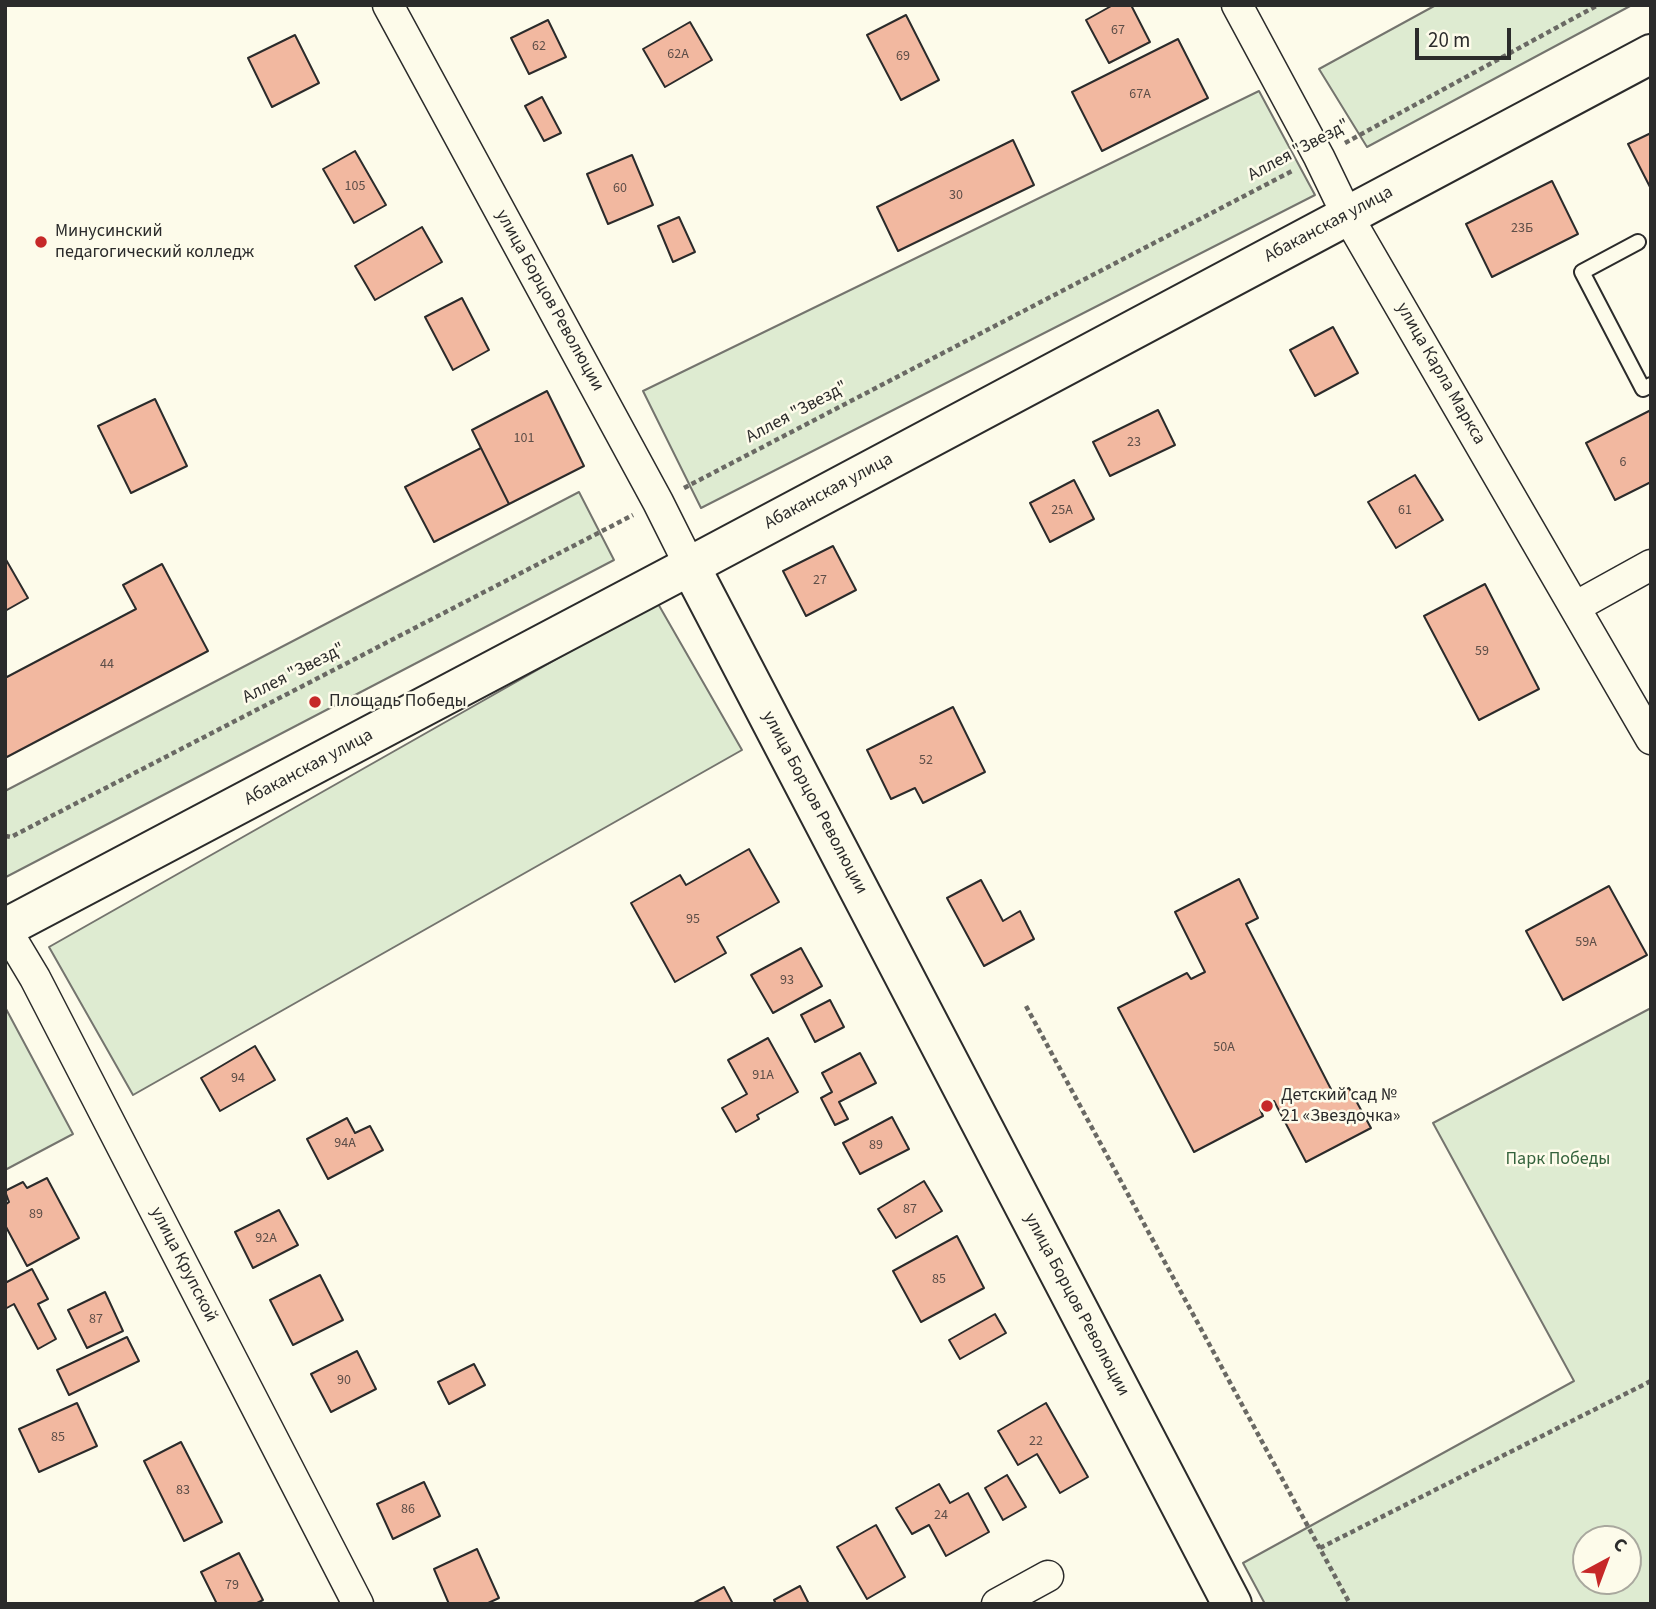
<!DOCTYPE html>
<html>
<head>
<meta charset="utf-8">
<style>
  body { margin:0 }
  #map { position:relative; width:1656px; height:1609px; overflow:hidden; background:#fdfbea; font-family:"Source Sans 3",sans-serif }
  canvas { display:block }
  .frame { position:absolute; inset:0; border:7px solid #2b2b2b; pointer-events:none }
  .north { position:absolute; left:1572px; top:1525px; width:70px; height:70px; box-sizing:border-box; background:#fdfbea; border:2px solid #a9a89e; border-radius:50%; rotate:41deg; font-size:19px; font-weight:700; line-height:28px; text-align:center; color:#2b2b2b }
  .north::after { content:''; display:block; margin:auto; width:24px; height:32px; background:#c62828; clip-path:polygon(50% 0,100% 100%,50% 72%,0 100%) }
  .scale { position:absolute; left:1415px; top:28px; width:96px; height:32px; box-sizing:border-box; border:4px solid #2b2b2b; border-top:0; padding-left:9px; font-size:21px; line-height:24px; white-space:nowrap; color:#2b2b2b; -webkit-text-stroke:5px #fdfbea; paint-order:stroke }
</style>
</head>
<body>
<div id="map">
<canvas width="1656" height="1609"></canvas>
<div class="frame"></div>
<div class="north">С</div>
<div class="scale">20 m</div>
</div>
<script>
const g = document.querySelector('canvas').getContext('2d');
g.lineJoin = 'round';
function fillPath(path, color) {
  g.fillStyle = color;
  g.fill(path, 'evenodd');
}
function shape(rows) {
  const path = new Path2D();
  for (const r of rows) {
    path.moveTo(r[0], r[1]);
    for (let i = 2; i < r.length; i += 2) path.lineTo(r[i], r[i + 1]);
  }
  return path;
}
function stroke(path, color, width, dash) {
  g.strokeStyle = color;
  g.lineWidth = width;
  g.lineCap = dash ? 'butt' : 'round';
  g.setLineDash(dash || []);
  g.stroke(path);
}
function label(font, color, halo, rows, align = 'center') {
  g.font = font + ' "Source Sans 3",sans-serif';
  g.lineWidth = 5;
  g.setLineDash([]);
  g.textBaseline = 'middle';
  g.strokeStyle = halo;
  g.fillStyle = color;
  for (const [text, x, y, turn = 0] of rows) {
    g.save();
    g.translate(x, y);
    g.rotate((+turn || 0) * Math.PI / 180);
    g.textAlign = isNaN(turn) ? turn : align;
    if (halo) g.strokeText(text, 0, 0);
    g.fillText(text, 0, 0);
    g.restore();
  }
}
const green = shape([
  [1436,5,1632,5,1367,147,1319,69,1436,5],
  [1259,91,1315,195,701,508,643,391,1259,91],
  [579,492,614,560,6,877,5,791,579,492],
  [657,602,742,750,133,1095,49,947,657,602],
  [5,1007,73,1134,5,1170,5,1007],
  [1651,1008,1651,1604,1265,1604,1243,1563,1574,1381,1433,1123,1651,1008],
  [1628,1539,1628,1581,1586,1581,1586,1539,1628,1539]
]);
fillPath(green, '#deebd1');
stroke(green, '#74746e', 2);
const building = shape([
  [1113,5,1131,5,1150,42,1109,63,1086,20,1113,5],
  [906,15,939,80,901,100,867,35,906,15],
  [548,20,566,57,529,74,511,38,548,20],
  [690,22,712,60,665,87,643,49,690,22],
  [295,35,319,83,272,107,248,58,295,35],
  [1178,39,1208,98,1102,151,1072,92,1178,39],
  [542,97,561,133,544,141,525,106,542,97],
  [1651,133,1651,189,1628,144,1651,133],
  [1013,140,1034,185,898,251,877,207,1013,140],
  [355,151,386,205,354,223,323,169,355,151],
  [632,155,653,205,608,224,587,174,632,155],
  [1552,181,1578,234,1492,277,1466,224,1552,181],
  [679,217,695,252,673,262,658,226,679,217],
  [422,227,442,262,375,300,355,266,422,227],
  [462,298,489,350,453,370,425,317,462,298],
  [1333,327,1358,373,1315,396,1290,350,1333,327],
  [547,391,584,466,509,504,472,430,547,391],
  [155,399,187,466,131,493,98,426,155,399],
  [1158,410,1175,445,1110,476,1093,442,1158,410],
  [1651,410,1651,482,1615,500,1586,443,1651,410],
  [481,448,509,504,434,542,405,487,481,448],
  [1415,475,1443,520,1396,548,1368,502,1415,475],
  [1074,480,1094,519,1050,542,1030,503,1074,480],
  [833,546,856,590,806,616,783,571,833,546],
  [5,558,28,598,5,611,5,558],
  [162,564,208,651,5,758,5,678,136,609,123,585,162,564],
  [1485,584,1539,689,1479,720,1424,616,1485,584],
  [953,707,985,772,923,803,915,788,891,799,867,750,953,707],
  [749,849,779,902,717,937,726,953,675,982,631,903,680,875,686,885,749,849],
  [1239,879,1258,918,1246,924,1334,1095,1349,1088,1371,1128,1306,1162,1274,1101,1260,1109,1263,1116,1194,1152,1118,1008,1187,973,1191,979,1205,972,1175,912,1239,879],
  [981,880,1003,921,1020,911,1034,939,984,966,947,898,981,880],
  [1609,886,1647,955,1563,1000,1526,931,1609,886],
  [801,948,822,986,773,1013,751,975,801,948],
  [830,1000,844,1027,815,1042,801,1015,830,1000],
  [768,1038,798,1092,757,1115,759,1119,736,1132,722,1108,747,1094,728,1060,768,1038],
  [255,1046,275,1080,220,1111,201,1078,255,1046],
  [860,1053,876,1083,839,1102,848,1119,835,1125,821,1098,832,1092,822,1073,860,1053],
  [892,1117,909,1149,860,1174,843,1143,892,1117],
  [347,1118,355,1133,370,1126,383,1150,328,1179,307,1139,347,1118],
  [47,1178,79,1238,27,1266,5,1225,5,1205,9,1202,5,1191,23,1182,27,1188,47,1178],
  [924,1181,942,1211,896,1238,878,1209,924,1181],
  [279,1210,298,1245,253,1268,235,1232,279,1210],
  [957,1236,984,1288,921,1322,893,1271,957,1236],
  [32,1269,48,1299,38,1304,56,1339,38,1349,14,1304,5,1309,5,1283,32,1269],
  [320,1275,343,1320,293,1345,270,1300,320,1275],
  [105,1292,123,1331,87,1348,68,1310,105,1292],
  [995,1314,1006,1333,960,1359,949,1340,995,1314],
  [127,1337,139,1361,69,1395,57,1370,127,1337],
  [357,1351,376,1389,331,1412,311,1374,357,1351],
  [474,1364,485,1385,449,1404,438,1382,474,1364],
  [77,1403,97,1446,39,1472,19,1429,77,1403],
  [1046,1403,1088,1477,1060,1493,1037,1454,1018,1465,998,1431,1046,1403],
  [181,1442,222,1522,184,1541,144,1461,181,1442],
  [1007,1475,1026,1507,1003,1520,985,1488,1007,1475],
  [424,1482,440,1516,393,1539,377,1504,424,1482],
  [939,1484,950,1503,968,1493,989,1532,946,1556,929,1525,912,1534,896,1508,939,1484],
  [876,1525,905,1577,867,1599,837,1547,876,1525],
  [477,1549,499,1598,486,1604,449,1604,434,1569,477,1549],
  [239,1553,263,1600,255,1604,217,1604,201,1572,239,1553],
  [800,1586,809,1604,776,1604,774,1600,800,1586],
  [724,1587,733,1604,692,1604,724,1587]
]);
fillPath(building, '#f2b8a0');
stroke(building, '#2b2b2b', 2);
const lane = shape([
  [1638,242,1582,272,1643,389,1651,385]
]);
const street = shape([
  [388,5,658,502,690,566],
  [1237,5,1319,157,1347,215,1651,739],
  [1575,607,1651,565],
  [5,928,35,978,358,1604],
  [997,1604,1048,1576]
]);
const secondary = shape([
  [690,566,1232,1604]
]);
const primary = shape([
  [5,928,690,566,1651,54]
]);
stroke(lane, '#2b2b2b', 18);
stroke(street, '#2b2b2b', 33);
stroke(secondary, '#2b2b2b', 42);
stroke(primary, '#2b2b2b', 42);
stroke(shape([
  [1345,143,1598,5],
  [684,488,1294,170],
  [5,836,11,837,633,515],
  [1026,1006,1350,1604],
  [1320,1548,1651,1381]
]), '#6a6964', 4.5, [5, 3.5]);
stroke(lane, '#fdfbea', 14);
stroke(street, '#fdfbea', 30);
stroke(secondary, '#fdfbea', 38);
stroke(primary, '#fdfbea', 38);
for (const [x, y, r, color] of [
  [41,242,7,"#c62828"],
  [315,702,7,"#c62828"],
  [1267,1106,7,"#c62828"]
]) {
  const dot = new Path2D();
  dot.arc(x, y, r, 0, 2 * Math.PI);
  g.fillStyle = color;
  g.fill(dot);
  stroke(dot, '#fdfbea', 2.5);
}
label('14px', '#5d4e48', null, [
  ["67",1118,31],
  ["62",539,47],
  ["62А",678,55],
  ["69",903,57],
  ["67А",1140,95],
  ["105",355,187],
  ["60",620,189],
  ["30",956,196],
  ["23Б",1522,229],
  ["101",524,439],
  ["23",1134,443],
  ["6",1623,463],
  ["25А",1062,511],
  ["61",1405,511],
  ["27",820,581],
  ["59",1482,652],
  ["44",107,665],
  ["52",926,761],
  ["95",693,920],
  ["59А",1586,943],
  ["93",787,981],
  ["50А",1224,1048],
  ["91А",763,1076],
  ["94",238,1079],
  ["94А",345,1144],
  ["89",876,1146],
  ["87",910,1210],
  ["89",36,1215],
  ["92А",266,1239],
  ["85",939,1280],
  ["87",96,1320],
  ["90",344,1381],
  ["85",58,1438],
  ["22",1036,1442],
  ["83",183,1491],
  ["86",408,1510],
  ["24",941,1516],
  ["79",232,1586]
]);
label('18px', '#2b2b2b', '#fdfbea', [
  ["Аллея \"Звезд\"",1299,151,-28],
  ["Абаканская улица",1329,225,-28],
  ["улица Борцов Революции",549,301,61],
  ["улица Карла Маркса",1440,374,60],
  ["Аллея \"Звезд\"",797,413,-28],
  ["Абаканская улица",829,492,-28],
  ["Аллея \"Звезд\"",294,674,-27],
  ["Абаканская улица",309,768,-28],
  ["улица Борцов Революции",814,803,62],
  ["улица Крупской",183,1265,63],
  ["улица Борцов Революции",1076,1305,62]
]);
label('18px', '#2b2b2b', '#fdfbea', [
  ["Минусинский",55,232],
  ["педагогический колледж",55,253],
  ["Площадь Победы",329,702],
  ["Детский сад №",1281,1096],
  ["21 «Звездочка»",1281,1117]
], 'left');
label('18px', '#34623c', '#fdfbea', [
  ["Парк Победы",1558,1160]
]);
</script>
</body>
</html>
